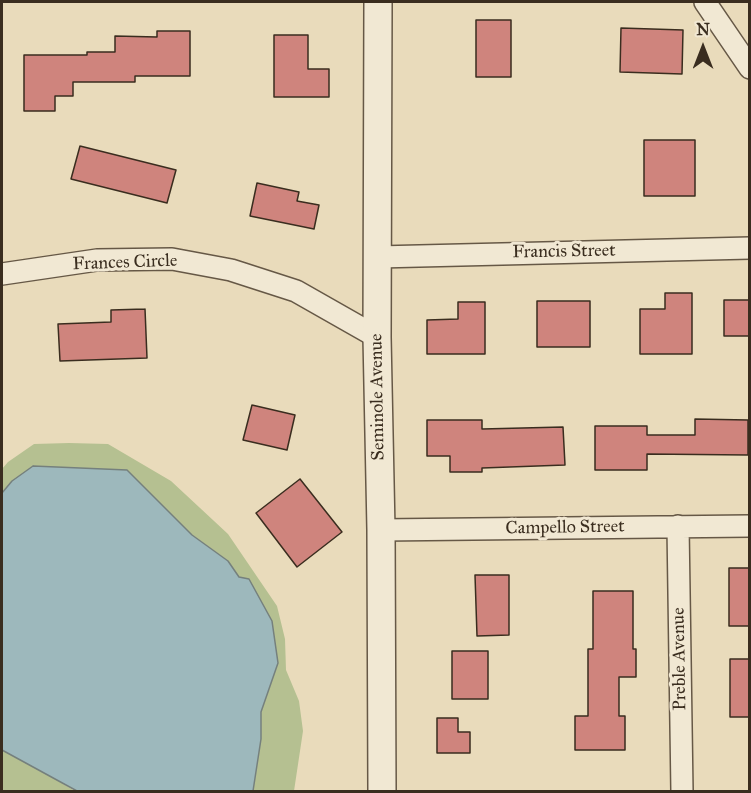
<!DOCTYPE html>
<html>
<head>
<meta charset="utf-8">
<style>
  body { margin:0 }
  #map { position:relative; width:751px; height:793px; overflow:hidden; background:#e9dbbb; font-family:"IM FELL Great Primer",serif }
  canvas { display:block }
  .frame { position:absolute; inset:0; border:3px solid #3a2d1f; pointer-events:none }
  .north { position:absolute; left:673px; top:18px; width:60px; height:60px; -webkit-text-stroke:4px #f1e8d3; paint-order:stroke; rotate:0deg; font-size:16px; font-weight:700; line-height:24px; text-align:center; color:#3a2d1f }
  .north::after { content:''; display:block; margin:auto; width:21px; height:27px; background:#3a2d1f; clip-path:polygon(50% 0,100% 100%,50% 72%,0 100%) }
</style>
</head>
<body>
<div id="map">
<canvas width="751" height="793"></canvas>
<div class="frame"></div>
<div class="north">N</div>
</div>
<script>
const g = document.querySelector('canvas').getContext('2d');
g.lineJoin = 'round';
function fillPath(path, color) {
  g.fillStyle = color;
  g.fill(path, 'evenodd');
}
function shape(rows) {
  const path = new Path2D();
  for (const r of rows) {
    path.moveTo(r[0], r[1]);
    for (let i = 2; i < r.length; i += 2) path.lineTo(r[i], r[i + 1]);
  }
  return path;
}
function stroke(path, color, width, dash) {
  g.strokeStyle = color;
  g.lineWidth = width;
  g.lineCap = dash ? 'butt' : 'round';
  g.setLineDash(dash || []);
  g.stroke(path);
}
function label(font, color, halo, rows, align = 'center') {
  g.font = font + ' "IM FELL Great Primer",serif';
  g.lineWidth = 6;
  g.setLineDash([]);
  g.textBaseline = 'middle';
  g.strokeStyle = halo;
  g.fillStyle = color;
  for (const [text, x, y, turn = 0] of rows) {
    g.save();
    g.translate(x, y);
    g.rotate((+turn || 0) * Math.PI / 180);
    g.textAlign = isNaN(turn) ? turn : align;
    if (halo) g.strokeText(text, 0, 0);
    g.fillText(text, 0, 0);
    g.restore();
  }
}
fillPath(shape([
  [69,443,108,444,171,481,228,534,277,606,285,639,286,670,299,701,303,731,294,791,253,791,261,739,261,712,278,663,239,578,228,561,192,535,127,470,12,481,2,493,2,469,8,462,34,444],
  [2,750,42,771,73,790,77,791,5,792,2,790]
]), '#b5c091');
const water = shape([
  [33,466,127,470,192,535,228,561,239,577,249,579,272,621,278,663,261,712,261,739,253,791,77,791,2,750,2,493,12,481,33,466]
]);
fillPath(water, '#9db8bc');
stroke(water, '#75807d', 1.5);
const building = shape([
  [476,20,511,20,511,77,476,77,476,20],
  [621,28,683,30,682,74,620,72,621,28],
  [157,31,190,31,190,76,135,76,135,82,73,82,73,96,55,96,55,111,24,111,24,55,87,55,87,52,115,52,115,36,157,37,157,31],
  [274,35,308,35,308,69,329,69,329,97,274,97,274,35],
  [644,140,695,140,695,196,644,196,644,140],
  [80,146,176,170,167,203,71,179,80,146],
  [257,183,299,192,297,201,319,205,314,229,250,216,257,183],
  [665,293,692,293,692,354,640,354,640,309,665,309,665,293],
  [724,300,750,300,750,336,724,336,724,300],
  [537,301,590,301,590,347,537,347,537,301],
  [458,302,485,302,485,354,427,354,427,320,458,319,458,302],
  [145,309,147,358,60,361,58,324,111,322,111,310,145,309],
  [252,405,295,415,287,450,243,440,252,405],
  [695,419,748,420,748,455,647,454,647,470,595,470,595,426,647,426,647,435,695,435,695,419],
  [427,420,482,420,482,429,563,427,565,465,482,468,482,472,450,472,450,456,427,456,427,420],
  [300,479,342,532,297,567,256,513,300,479],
  [729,568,750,568,750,626,729,626,729,568],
  [475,575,509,575,509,635,477,636,475,575],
  [593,591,633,591,633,649,636,649,636,677,619,677,619,716,625,716,625,750,575,750,575,716,588,716,588,649,593,649,593,591],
  [452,651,488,651,488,699,452,699,452,651],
  [730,659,750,659,750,717,730,717,730,659],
  [437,718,458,718,458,732,470,732,470,753,437,753,437,718]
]);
fillPath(building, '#cf847d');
stroke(building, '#3a2d1f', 1.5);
const minor = shape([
  [705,2,750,68],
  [378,257,750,248],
  [2,274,97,260,172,259,231,270,296,291,377,337],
  [678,526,682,792],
  [381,530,750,526]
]);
const tertiary = shape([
  [378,2,377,337,381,530,382,792]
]);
stroke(minor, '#665846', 24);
stroke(tertiary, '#665846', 30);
stroke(minor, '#f1e8d3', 21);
stroke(tertiary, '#f1e8d3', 27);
label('18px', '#3a2d1f', '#f1e8d3', [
  ["Francis Street",564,252,-1],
  ["Frances Circle",125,263,-2],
  ["Seminole Avenue",378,397,-91],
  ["Campello Street",565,528,-1],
  ["Preble Avenue",680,659,-91]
]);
</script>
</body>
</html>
